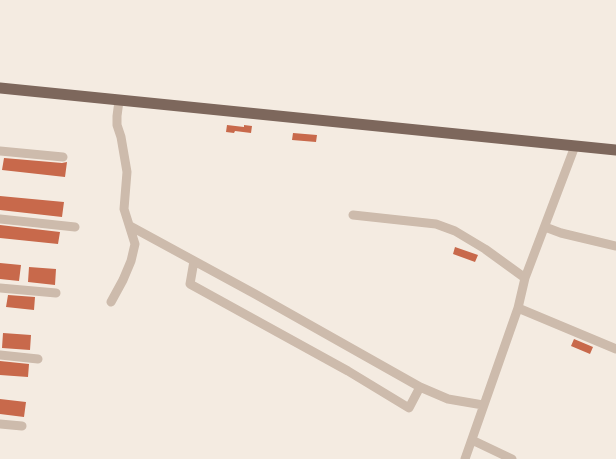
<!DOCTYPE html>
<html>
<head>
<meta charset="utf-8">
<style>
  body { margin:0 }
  canvas { display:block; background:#f4ebe1 }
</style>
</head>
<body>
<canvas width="616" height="459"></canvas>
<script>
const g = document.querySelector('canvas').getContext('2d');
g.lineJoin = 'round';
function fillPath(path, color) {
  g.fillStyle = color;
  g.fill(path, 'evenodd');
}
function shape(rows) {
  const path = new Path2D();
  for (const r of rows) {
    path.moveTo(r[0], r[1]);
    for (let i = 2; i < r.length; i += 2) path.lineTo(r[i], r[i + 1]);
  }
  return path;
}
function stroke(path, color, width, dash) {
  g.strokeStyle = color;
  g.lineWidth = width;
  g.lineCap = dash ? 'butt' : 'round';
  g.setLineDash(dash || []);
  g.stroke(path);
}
fillPath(shape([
  [227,125,244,127,244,125,252,126,251,133,235,131,234,133,226,132],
  [293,133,317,135,316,142,292,140],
  [4,158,62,163,67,162,65,177,2,170],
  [0,196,64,202,62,217,0,210],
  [0,225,60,232,58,244,0,238],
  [455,247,478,255,475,262,453,254],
  [0,263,21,265,19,281,0,279],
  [29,267,56,269,55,285,28,282],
  [8,295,35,297,34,310,6,307],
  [3,333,31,335,30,350,2,348],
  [574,339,593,347,590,354,571,346],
  [0,361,29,364,28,377,0,375],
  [0,399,26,402,24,417,0,414]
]), '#c8694b');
stroke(shape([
  [0,151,63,157],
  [353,215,436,224,455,231,485,249,525,278],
  [0,219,75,227],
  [130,226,255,294,420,387],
  [545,227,561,233,616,246],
  [194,261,190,284,348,371,409,408,420,387,448,399,483,405],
  [0,288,56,293],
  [111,302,123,280,131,261,135,244,124,209,127,172,121,137,117,125,117,116,119,101],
  [518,308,616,349],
  [0,355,38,359],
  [0,424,22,426],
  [472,440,512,459],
  [465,459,518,308,525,278,575,146]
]), '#cdbbac', 9);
stroke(shape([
  [0,88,616,150]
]), '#7d675c', 11);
</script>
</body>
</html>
